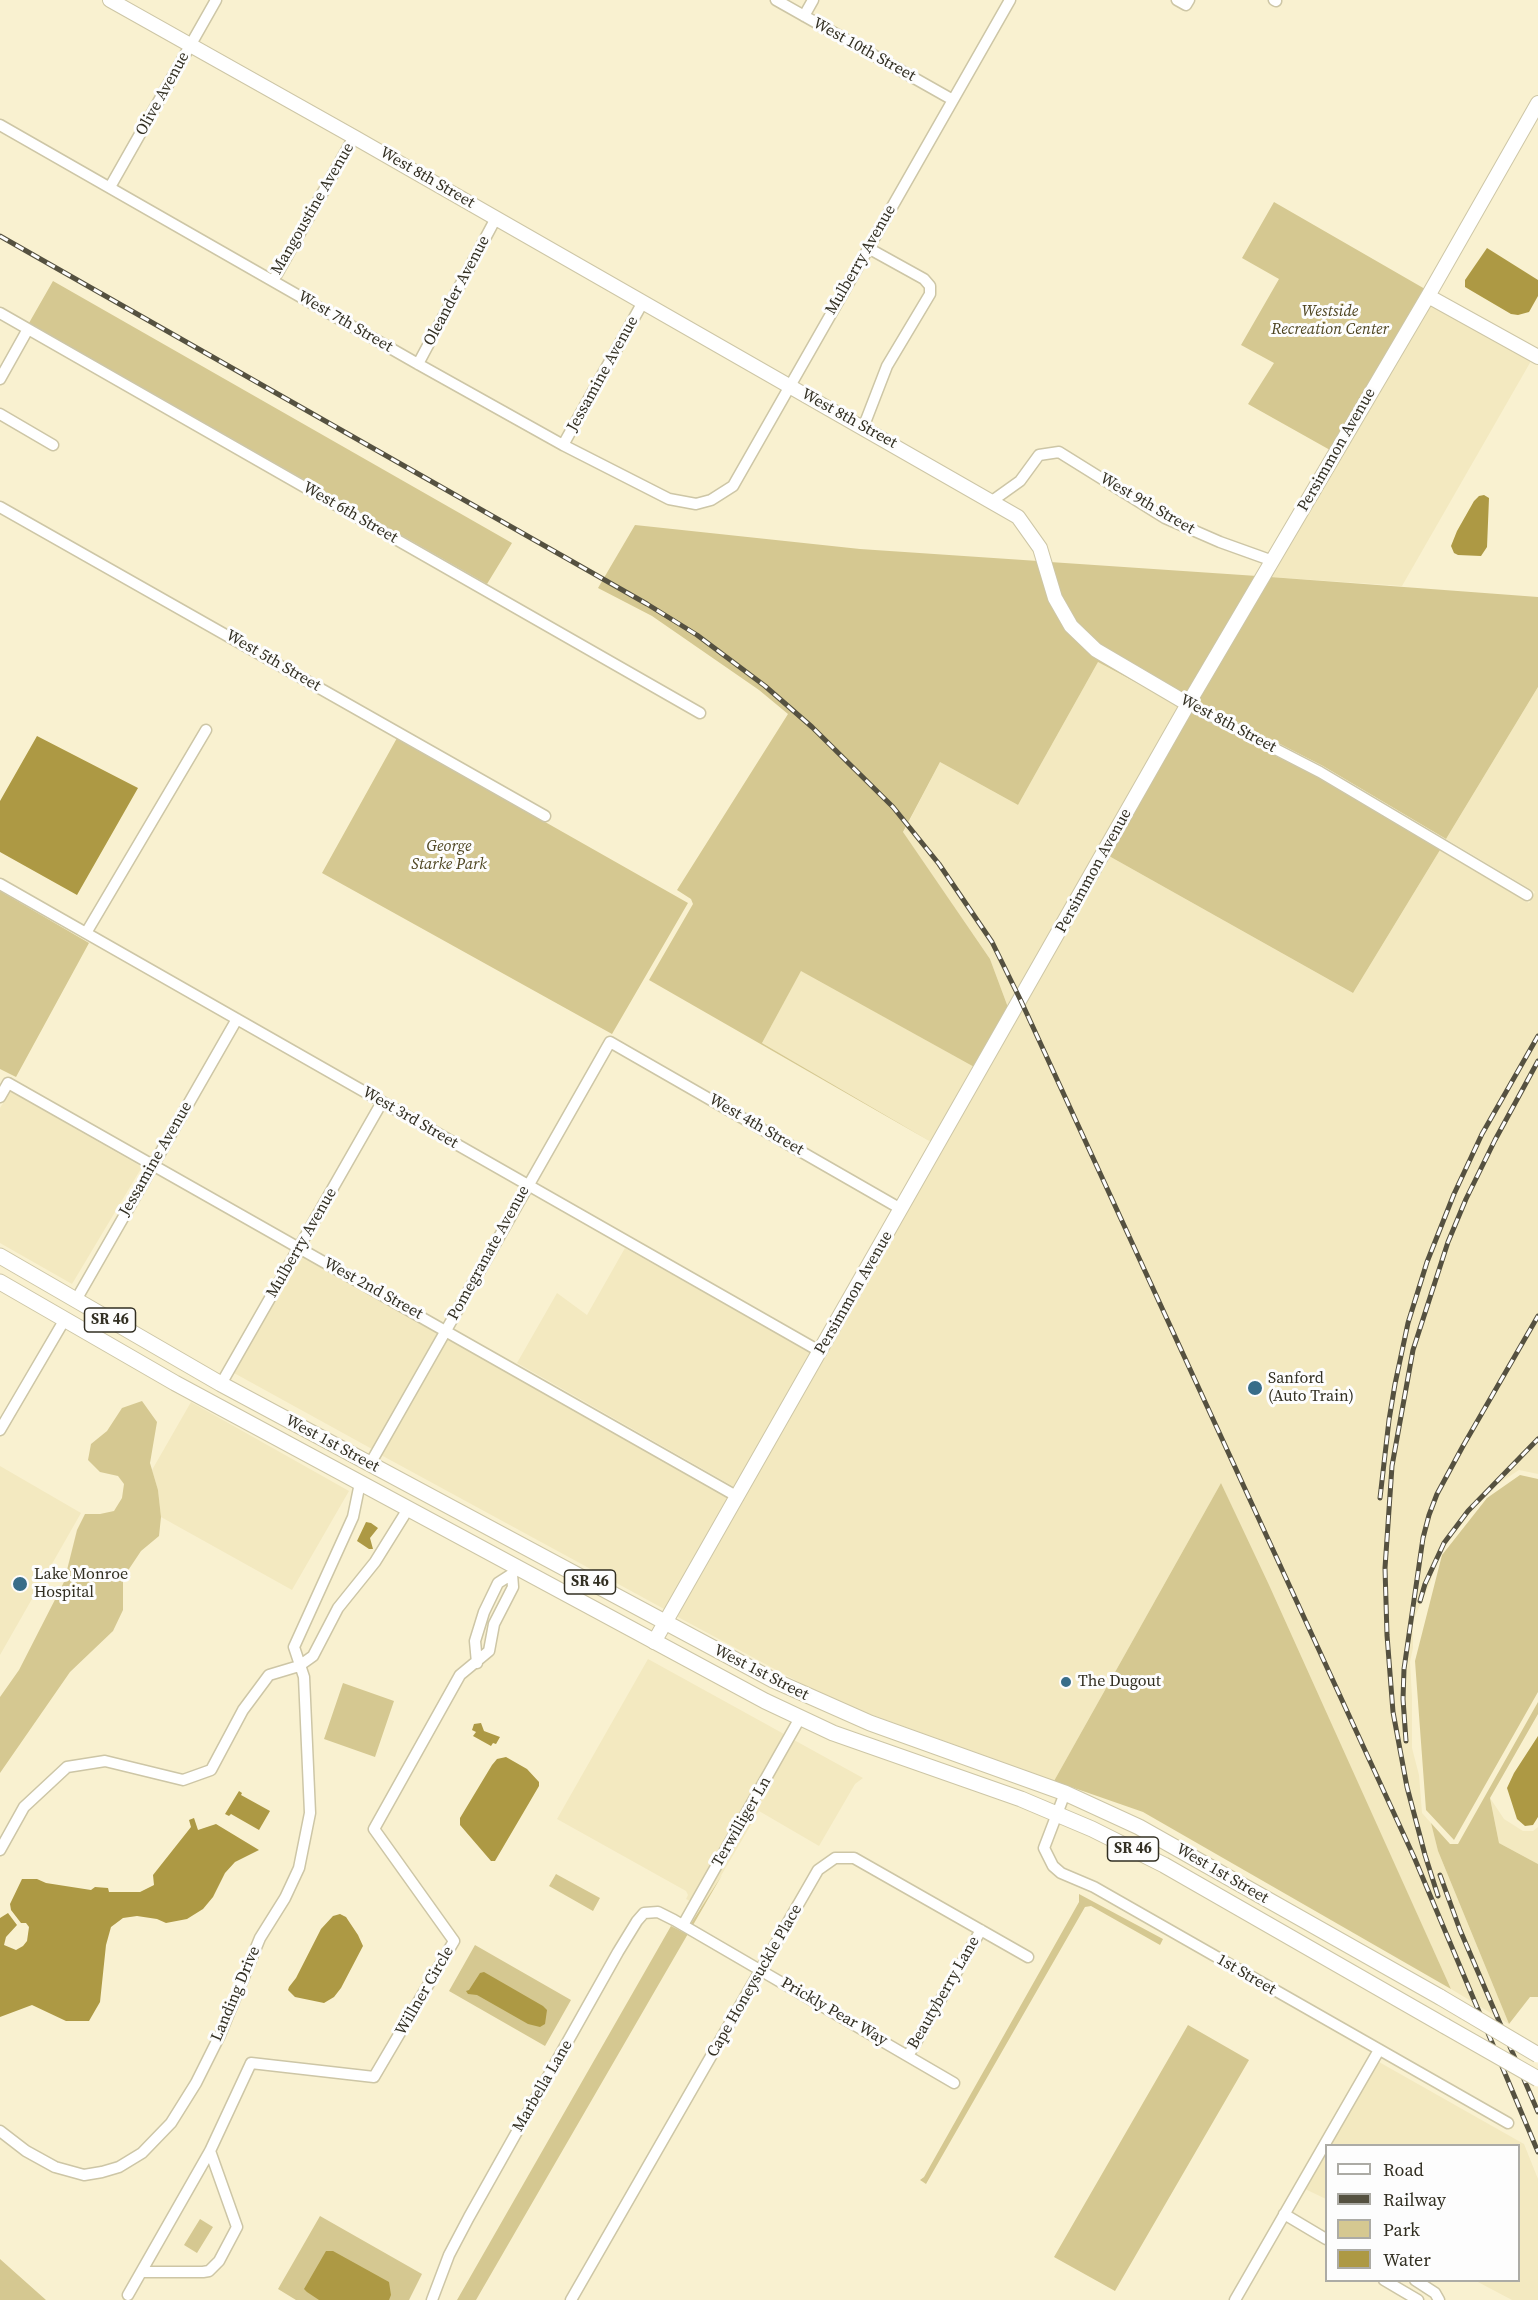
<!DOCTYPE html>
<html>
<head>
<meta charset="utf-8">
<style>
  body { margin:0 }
  #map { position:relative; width:1538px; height:2300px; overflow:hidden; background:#f9f1d0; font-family:"Source Serif 4",serif }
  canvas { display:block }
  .legend { position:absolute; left:1325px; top:2144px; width:195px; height:138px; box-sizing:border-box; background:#fdfdfd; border:2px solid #acaba5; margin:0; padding:8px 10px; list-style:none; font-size:18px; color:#322f22 }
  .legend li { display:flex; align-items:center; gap:12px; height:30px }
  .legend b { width:30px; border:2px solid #acaba5 }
</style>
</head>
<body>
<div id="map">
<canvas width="1538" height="2300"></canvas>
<ul class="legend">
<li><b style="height:8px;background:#fff"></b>Road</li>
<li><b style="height:8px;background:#555140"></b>Railway</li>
<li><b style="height:16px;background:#d5c891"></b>Park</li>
<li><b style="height:16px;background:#ad9944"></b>Water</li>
</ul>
</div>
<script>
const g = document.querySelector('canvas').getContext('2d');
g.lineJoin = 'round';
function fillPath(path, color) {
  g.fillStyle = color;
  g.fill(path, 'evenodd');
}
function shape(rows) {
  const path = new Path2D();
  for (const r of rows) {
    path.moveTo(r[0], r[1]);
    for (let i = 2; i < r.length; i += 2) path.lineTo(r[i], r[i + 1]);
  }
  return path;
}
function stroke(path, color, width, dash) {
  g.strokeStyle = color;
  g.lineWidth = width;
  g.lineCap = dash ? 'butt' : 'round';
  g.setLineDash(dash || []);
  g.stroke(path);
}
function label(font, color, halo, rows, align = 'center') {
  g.font = font + ' "Source Serif 4",serif';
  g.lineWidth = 6;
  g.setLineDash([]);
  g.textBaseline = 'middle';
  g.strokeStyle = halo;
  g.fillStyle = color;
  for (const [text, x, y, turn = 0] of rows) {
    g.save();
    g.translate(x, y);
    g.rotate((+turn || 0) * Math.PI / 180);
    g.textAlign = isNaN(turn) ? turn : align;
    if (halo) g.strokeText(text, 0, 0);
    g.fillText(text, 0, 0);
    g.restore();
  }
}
fillPath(shape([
  [1430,304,1531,361,1402,586,1270,577],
  [1098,662,1180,707,1009,1010,990,959,903,833,940,762,1018,805],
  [1538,687,1538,1474,1519,1470,1487,1491,1439,1552,1430,1583,1413,1621,1413,1648,1410,1662,1412,1697,1412,1748,1419,1775,1422,1813,1431,1823,1438,1851,1509,2024,1451,1989,1221,1483,1054,1781,834,1701,676,1616,1109,856,1353,993,1440,850,1529,903,1535,892,1446,839],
  [801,970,976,1068,933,1143,762,1043],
  [10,1091,142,1167,72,1284,0,1243,0,1108],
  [625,1248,813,1354,736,1488,517,1363,557,1293,587,1315],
  [301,1256,438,1332,372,1449,234,1373],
  [448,1337,730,1499,666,1610,381,1455],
  [191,1402,349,1491,292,1590,161,1517,158,1490,152,1470],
  [0,1466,81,1513,0,1655],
  [648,1659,784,1734,690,1901,686,1899,688,1895,686,1891,557,1819],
  [794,1740,863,1778,855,1784,819,1846,759,1811,702,1908,700,1907],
  [1490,1798,1504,1819,1523,1831,1533,1831,1538,1827,1538,1864,1499,1843],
  [1379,2062,1524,2144,1538,2179,1538,2300,1512,2300,1476,2281,1518,2280,1518,2146,1330,2145],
  [1326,2152,1326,2199,1305,2189]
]), '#f3e9c0');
fillPath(shape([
  [1274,202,1425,289,1330,450,1248,404,1274,363,1241,345,1279,279,1242,258],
  [53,281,512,543,487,584,29,323],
  [635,525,860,549,1038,561,1049,601,1067,631,1163,697,1098,662,1018,805,940,762,903,832,990,959,1009,1010,976,1068,801,971,762,1043,933,1143,649,980,693,904,691,899,677,890,788,714,759,690,652,616,598,588],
  [1050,562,1257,576,1186,696,1099,645,1075,622,1060,595],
  [1270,577,1538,597,1538,687,1446,839,1323,766,1196,701],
  [1190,712,1317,777,1440,850,1353,993,1109,856],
  [397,738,688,903,612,1034,322,873],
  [0,891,89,943,16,1077,0,1069],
  [142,1401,157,1422,150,1463,158,1490,161,1517,159,1536,141,1551,123,1578,123,1610,113,1631,70,1672,0,1773,0,1697,19,1670,64,1582,77,1530,85,1514,100,1514,114,1511,122,1498,124,1484,118,1476,100,1472,88,1460,91,1444,107,1431,122,1408],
  [1520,1475,1538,1479,1538,1692,1454,1840,1426,1810,1415,1661,1442,1555,1487,1498],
  [1221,1483,1269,1585,1451,1989,1143,1812,1054,1781],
  [343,1683,394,1701,375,1757,324,1739],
  [1538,1702,1538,1714,1490,1798,1499,1843,1538,1864,1538,1997,1530,1997,1509,2024,1438,1851,1431,1823,1450,1844,1458,1844],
  [556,1874,600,1898,593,1911,549,1886],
  [722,1875,476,2300,457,2300,671,1926,685,1933],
  [1079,1894,1163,1939,1160,1945,1091,1906,1085,1907,926,2184,920,2180,924,2177,1079,1902],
  [475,1945,571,2000,545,2046,449,1991],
  [1188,2025,1249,2060,1115,2291,1054,2257],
  [320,2216,422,2274,409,2300,296,2300,278,2289],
  [200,2219,213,2227,197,2253,184,2245],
  [0,2259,46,2300,0,2300]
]), '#d5c891');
fillPath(shape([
  [1487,248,1538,280,1538,296,1529,312,1518,315,1511,314,1465,287,1465,280],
  [1484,495,1489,498,1487,547,1481,556,1458,555,1454,553,1451,546,1457,531,1474,501,1479,496],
  [37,736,138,788,77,895,0,852,0,801],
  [366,1522,371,1523,378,1528,370,1538,373,1549,369,1549,357,1541],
  [481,1723,484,1731,500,1737,496,1744,493,1743,491,1746,473,1736,476,1732,472,1730,474,1724],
  [1538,1736,1538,1817,1533,1825,1525,1826,1517,1819,1507,1788,1514,1773],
  [506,1757,527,1769,539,1782,539,1786,495,1861,491,1861,460,1825,460,1818,492,1765,497,1759],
  [239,1791,242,1793,241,1795,270,1811,259,1830,231,1814,229,1816,225,1814],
  [194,1818,198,1830,216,1824,259,1850,235,1862,225,1873,213,1897,203,1909,187,1919,166,1923,157,1919,137,1916,123,1918,111,1927,106,1945,100,2002,89,2021,66,2021,32,2005,0,2017,0,1918,8,1913,17,1925,6,1937,4,1945,16,1950,23,1946,27,1941,29,1927,26,1923,21,1923,11,1910,10,1904,22,1879,37,1879,46,1883,91,1890,95,1887,108,1888,109,1892,140,1892,154,1885,153,1875,191,1827,189,1820],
  [340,1914,346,1917,358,1935,363,1946,341,1988,334,1997,324,2003,295,1997,288,1990,289,1987,296,1978,321,1929,333,1916],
  [484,1972,543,2006,547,2010,545,2024,540,2027,528,2024,477,1995,468,1994,466,1991,469,1990,480,1973],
  [326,2251,333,2251,389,2282,391,2295,389,2300,319,2300,307,2292,304,2289]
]), '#ad9944');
const street = shape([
  [776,0,953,100],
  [1177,0,1186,5,1189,0],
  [1274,0,1276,1],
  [804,16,813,0],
  [0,125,418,364,563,445,669,499,696,504,711,500,733,486,1010,0],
  [110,187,216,0],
  [273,281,354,137],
  [0,313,700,713],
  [418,364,496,218],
  [0,379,28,329],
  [0,414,53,445],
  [863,428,887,366,930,294,930,286,924,279,868,248],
  [563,445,643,302],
  [992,501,1020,481,1039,455,1059,452,1165,518,1220,542,1273,561],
  [0,507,545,816],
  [1188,704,1320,772,1527,895],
  [0,884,821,1352],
  [86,933,206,730],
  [0,1097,8,1083,738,1497],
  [76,1300,237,1019],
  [221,1384,382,1102],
  [0,1430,65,1319],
  [370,1464,610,1042,901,1209],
  [477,1663,475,1641,484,1612,498,1583,512,1574,515,1568],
  [1065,1793,1044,1848,1053,1866,1061,1873,1094,1887,1508,2123],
  [0,1850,24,1807,67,1767,105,1761,183,1780,211,1770,243,1710,269,1675,299,1666,313,1656,338,1608,375,1562,408,1509],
  [683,1925,800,1718],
  [908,2056,981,1930],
  [0,2131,26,2151,55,2167,84,2175,102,2172,119,2167,142,2153,171,2123,196,2083,220,2035,260,1938,285,1898,299,1868,310,1813,304,1677,294,1647,353,1517,360,1483],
  [1284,2214,1326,2239],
  [141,2272,203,2272,209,2271,219,2261,237,2227,210,2151],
  [1384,2280,1418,2300],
  [1415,2280,1435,2293,1439,2300],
  [128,2295,210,2151,251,2063,374,2077,454,1941,374,1829,460,1675,489,1651,494,1624,513,1587,512,1574],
  [432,2300,449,2255,469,2217,618,1952,637,1921,644,1913,658,1912,674,1920,954,2083],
  [571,2300,818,1870,835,1858,854,1858,1028,1957],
  [1235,2300,1379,2050]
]);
const secondary = shape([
  [110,0,354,137,1018,517,1040,548,1055,598,1071,626,1096,650,1188,704],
  [1428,296,1538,357],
  [654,1642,1188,704,1428,296,1538,103]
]);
const primary = shape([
  [0,1256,221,1384,773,1680,870,1723,1065,1793,1139,1827,1440,1997],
  [0,1282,175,1383,765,1701,833,1733,1021,1799,1092,1829,1164,1865,1445,2026]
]);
stroke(street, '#cdc6a6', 13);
stroke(secondary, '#cdc6a6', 16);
stroke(primary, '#cdc6a6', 17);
stroke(street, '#fff', 10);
stroke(secondary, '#fff', 14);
stroke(primary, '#fff', 15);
const rail = shape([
  [0,236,647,604,697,635,765,686,812,727,893,807,939,864,992,942,1021,1001,1414,1857,1538,2152],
  [1380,1498,1389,1420,1395,1384,1408,1323,1427,1262,1454,1194,1482,1134,1538,1036],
  [1420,1601,1425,1584,1444,1543,1468,1511,1538,1439],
  [1406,1741,1403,1699,1404,1669,1423,1538,1429,1515,1437,1494,1463,1446,1538,1316],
  [1440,1875,1460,1930,1538,2112],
  [1438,1896,1425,1855,1407,1787,1393,1712,1387,1635,1385,1568,1392,1466,1413,1350,1448,1242,1466,1199,1495,1140,1538,1061]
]);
stroke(rail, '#555140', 5);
stroke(rail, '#fdfdfd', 3, [9]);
const primaryBridge = shape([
  [1440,1997,1538,2055],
  [1445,2026,1538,2079]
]);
stroke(primaryBridge, '#cdc6a6', 17, []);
stroke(primaryBridge, '#fff', 15);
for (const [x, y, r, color] of [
  [1255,1388,8,"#386d89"],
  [20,1584,8,"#386d89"],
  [1066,1682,6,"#386d89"]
]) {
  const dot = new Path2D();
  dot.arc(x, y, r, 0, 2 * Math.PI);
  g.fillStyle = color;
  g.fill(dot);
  stroke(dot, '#fdfdfd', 2);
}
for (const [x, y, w] of [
  [110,1320,51],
  [590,1582,51],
  [1133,1849,51]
]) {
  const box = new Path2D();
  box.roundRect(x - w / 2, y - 12, w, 24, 4.5);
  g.fillStyle = '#fdfdfd';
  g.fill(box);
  stroke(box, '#322f22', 1.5);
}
label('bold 15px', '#322f22', null, [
  ["SR 46",110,1320],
  ["SR 46",590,1582],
  ["SR 46",1133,1849]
]);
label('16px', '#322f22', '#fdfdfd', [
  ["West 10th Street",864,50,29],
  ["Olive Avenue",163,94,-61],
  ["West 8th Street",427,178,30],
  ["Mangoustine Avenue",313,209,-60],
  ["Mulberry Avenue",861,260,-60],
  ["Oleander Avenue",457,291,-62],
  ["West 7th Street",345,322,30],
  ["Jessamine Avenue",603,374,-61],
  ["West 8th Street",849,419,29],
  ["Persimmon Avenue",1337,450,-60],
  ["West 9th Street",1147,504,30],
  ["West 6th Street",350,513,30],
  ["West 5th Street",273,661,30],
  ["West 8th Street",1228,724,28],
  ["Persimmon Avenue",1094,871,-61],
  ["West 3rd Street",410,1118,30],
  ["West 4th Street",756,1125,30],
  ["Jessamine Avenue",156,1159,-60],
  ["Mulberry Avenue",302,1243,-60],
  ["Pomegranate Avenue",489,1253,-61],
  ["West 2nd Street",373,1289,29],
  ["Persimmon Avenue",854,1293,-60],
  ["West 1st Street",332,1444,28],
  ["West 1st Street",761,1673,27],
  ["Terwilliger Ln",742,1822,-60],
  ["West 1st Street",1222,1874,30],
  ["1st Street",1246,1975,30],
  ["Cape Honeysuckle Place",755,1981,-60],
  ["Willner Circle",425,1991,-60],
  ["Beautyberry Lane",944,1993,-60],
  ["Landing Drive",236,1994,-67],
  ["Prickly Pear Way",834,2012,30],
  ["Marbella Lane",543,2086,-60]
]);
label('italic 16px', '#4d4420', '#fdfdfd', [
  ["Westside",1330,312],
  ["Recreation Center",1330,330],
  ["George",449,847],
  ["Starke Park",449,865]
]);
label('16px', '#322f22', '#fdfdfd', [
  ["Sanford",1268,1379],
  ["(Auto Train)",1268,1397],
  ["Lake Monroe",34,1575],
  ["Hospital",34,1593],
  ["The Dugout",1078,1682]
], 'left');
</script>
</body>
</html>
